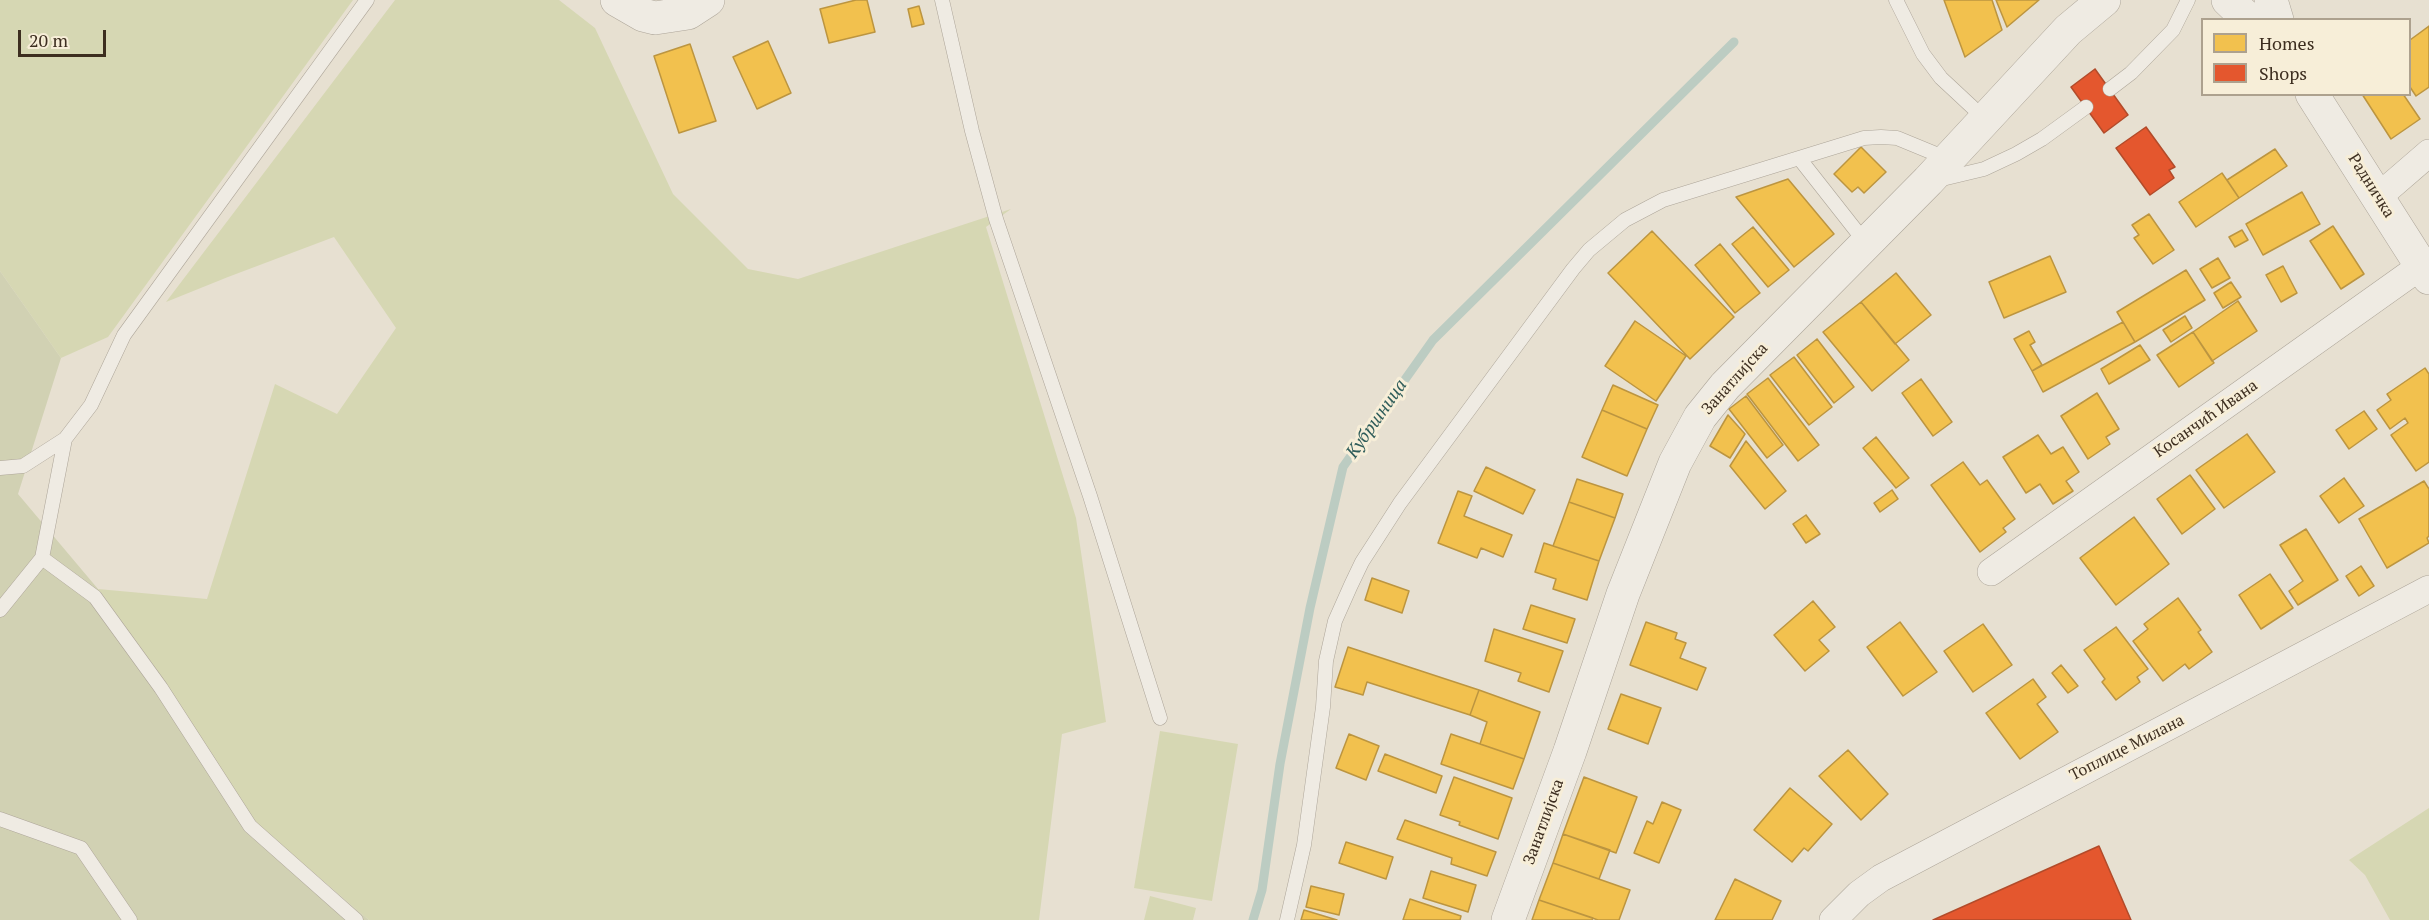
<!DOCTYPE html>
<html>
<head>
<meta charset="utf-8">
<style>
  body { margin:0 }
  #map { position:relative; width:2429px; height:920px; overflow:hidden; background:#e7e0d1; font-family:"PT Serif",serif }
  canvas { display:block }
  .legend { position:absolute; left:2201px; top:18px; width:210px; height:78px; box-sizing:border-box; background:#f7eed8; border:2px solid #ada18e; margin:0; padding:8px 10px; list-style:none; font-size:18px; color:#3d2e20 }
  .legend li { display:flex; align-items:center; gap:12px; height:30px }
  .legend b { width:30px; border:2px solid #ada18e }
  .scale { position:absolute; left:18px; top:30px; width:88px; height:27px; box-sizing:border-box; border:3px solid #3d2e20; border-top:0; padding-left:8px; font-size:18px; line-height:21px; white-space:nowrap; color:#3d2e20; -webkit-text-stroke:4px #f7eed8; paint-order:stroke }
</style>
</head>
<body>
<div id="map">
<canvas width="2429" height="920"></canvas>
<ul class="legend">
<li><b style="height:16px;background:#f2c14e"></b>Homes</li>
<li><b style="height:16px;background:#e4572e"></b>Shops</li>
</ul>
<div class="scale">20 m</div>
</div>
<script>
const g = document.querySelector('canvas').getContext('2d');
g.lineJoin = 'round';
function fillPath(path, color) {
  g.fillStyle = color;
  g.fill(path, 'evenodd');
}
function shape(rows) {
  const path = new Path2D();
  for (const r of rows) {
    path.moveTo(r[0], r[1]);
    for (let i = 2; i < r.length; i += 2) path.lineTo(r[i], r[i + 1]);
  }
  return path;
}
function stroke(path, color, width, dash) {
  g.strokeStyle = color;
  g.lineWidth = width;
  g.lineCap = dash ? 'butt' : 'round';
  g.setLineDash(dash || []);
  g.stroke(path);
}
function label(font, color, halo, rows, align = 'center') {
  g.font = font + ' "PT Serif",serif';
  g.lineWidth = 6;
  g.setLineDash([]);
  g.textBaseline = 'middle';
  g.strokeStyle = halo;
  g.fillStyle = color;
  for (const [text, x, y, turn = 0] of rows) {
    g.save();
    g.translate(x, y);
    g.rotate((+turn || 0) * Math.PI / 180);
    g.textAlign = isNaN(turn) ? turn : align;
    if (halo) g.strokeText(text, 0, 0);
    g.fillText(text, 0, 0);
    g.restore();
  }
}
fillPath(shape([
  [0,0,353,0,108,337,61,358,0,271],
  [395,0,559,0,595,28,673,194,748,269,798,279,1011,209,986,227,1076,518,1106,722,1062,734,1039,920,369,920,247,816,98,589,207,599,275,384,337,414,396,328,334,237,228,277,166,302],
  [1160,731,1238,744,1212,901,1134,888],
  [2429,808,2429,920,2390,920,2365,875,2349,860],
  [1150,896,1196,908,1193,920,1144,920]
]), '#d6d7b3');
fillPath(shape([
  [0,271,61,358,18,494,98,589,247,816,369,920,0,920]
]), '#d1d1b3');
const homes = shape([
  [856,0,867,0,875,32,829,43,820,9,856,0],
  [1944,0,1992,0,2002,30,1965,57,1944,0],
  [1996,0,2039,0,2007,27,1996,0],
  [919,6,924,24,912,27,908,9,919,6],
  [2429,26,2429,87,2416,96,2410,87,2410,40,2429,26],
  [768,41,791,93,757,109,733,57,768,41],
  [690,44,716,121,679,133,654,56,690,44],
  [2362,94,2403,94,2420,119,2391,139,2362,94],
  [1861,147,1886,172,1864,193,1858,187,1852,192,1834,174,1861,147],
  [2275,149,2287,166,2239,198,2227,180,2275,149],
  [2222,173,2239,198,2196,227,2179,202,2222,173],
  [1788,179,1834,234,1794,267,1736,197,1788,179],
  [2302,192,2320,224,2263,255,2246,224,2302,192],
  [2149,214,2174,250,2153,264,2134,238,2139,235,2132,225,2149,214],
  [2333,226,2364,274,2341,289,2310,241,2333,226],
  [1753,227,1789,270,1768,287,1732,244,1753,227],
  [2242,230,2248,240,2235,247,2229,237,2242,230],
  [1652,231,1734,317,1690,359,1608,273,1652,231],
  [1720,244,1760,293,1735,313,1695,265,1720,244],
  [2050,256,2066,292,2004,318,1989,282,2050,256],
  [2218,258,2230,278,2212,288,2200,269,2218,258],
  [2283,266,2297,293,2281,302,2266,275,2283,266],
  [2186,270,2205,300,2135,342,2117,312,2186,270],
  [1896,273,1931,315,1895,344,1861,302,1896,273],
  [2231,282,2241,297,2223,308,2214,293,2231,282],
  [2238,301,2257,331,2212,361,2193,332,2238,301],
  [1861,302,1909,360,1872,391,1823,332,1861,302],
  [2185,316,2192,328,2171,342,2163,330,2185,316],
  [1635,321,1686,356,1656,401,1605,366,1635,321],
  [2123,322,2135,342,2043,392,2032,371,2123,322],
  [2029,331,2035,342,2030,345,2042,365,2032,371,2014,339,2029,331],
  [2193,332,2214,363,2179,387,2157,355,2193,332],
  [1817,339,1854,387,1834,403,1797,355,1817,339],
  [2140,345,2150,360,2109,384,2101,369,2140,345],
  [1794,357,1832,407,1809,425,1770,375,1794,357],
  [2425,368,2429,374,2429,462,2416,471,2391,435,2408,423,2405,418,2390,429,2377,410,2391,400,2387,394,2425,368],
  [1768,378,1819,445,1798,461,1747,394,1768,378],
  [1921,379,1952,422,1933,436,1902,393,1921,379],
  [1613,385,1658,405,1647,429,1602,410,1613,385],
  [2097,393,2119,429,2106,437,2110,444,2088,459,2061,416,2097,393],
  [1746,396,1783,445,1767,458,1729,409,1746,396],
  [1602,410,1647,429,1627,476,1582,457,1602,410],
  [2364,411,2377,429,2349,449,2336,430,2364,411],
  [1728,415,1745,434,1730,458,1710,446,1728,415],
  [2247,434,2275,472,2224,508,2196,470,2247,434],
  [2038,435,2051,454,2063,447,2079,472,2066,481,2073,491,2053,504,2040,484,2026,493,2003,457,2038,435],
  [1876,437,1909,478,1896,488,1863,448,1876,437],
  [1746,441,1786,491,1765,509,1730,466,1746,441],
  [1963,462,1980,485,1987,480,2015,519,2003,528,2006,532,1980,552,1931,485,1963,462],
  [1486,467,1535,490,1523,514,1474,491,1486,467],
  [2190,475,2215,509,2182,534,2157,499,2190,475],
  [2344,478,2364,506,2339,523,2320,496,2344,478],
  [1577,479,1623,494,1615,518,1569,502,1577,479],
  [2424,481,2429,489,2429,536,2427,538,2429,543,2387,568,2359,519,2424,481],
  [1892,490,1898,499,1880,512,1874,503,1892,490],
  [1458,491,1472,496,1464,516,1512,535,1503,557,1481,548,1477,558,1438,543,1458,491],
  [1569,502,1615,518,1599,561,1553,546,1569,502],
  [1806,515,1820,534,1806,543,1793,524,1806,515],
  [2134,517,2169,564,2116,605,2080,558,2134,517],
  [2306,529,2338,580,2298,605,2289,591,2303,581,2280,545,2306,529],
  [1544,543,1599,561,1587,600,1553,589,1556,579,1535,572,1544,543],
  [2361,566,2374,586,2359,596,2346,576,2361,566],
  [2270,574,2293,608,2261,629,2239,595,2270,574],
  [1372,578,1409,591,1402,613,1365,600,1372,578],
  [2178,598,2201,630,2198,632,2212,652,2189,669,2185,664,2163,681,2133,641,2148,629,2144,624,2178,598],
  [1813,601,1835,627,1819,640,1829,651,1805,671,1774,635,1813,601],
  [1531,605,1575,619,1567,643,1523,629,1531,605],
  [1646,622,1677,633,1675,639,1686,643,1680,658,1706,668,1697,690,1630,665,1646,622],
  [1900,622,1937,672,1903,696,1867,647,1900,622],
  [1983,624,2012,665,1973,692,1944,651,1983,624],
  [2116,627,2148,669,2137,677,2140,682,2116,700,2102,682,2105,679,2084,650,2116,627],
  [1494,629,1563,651,1549,692,1518,681,1521,673,1485,661,1494,629],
  [1348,647,1479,690,1470,715,1367,682,1363,695,1335,687,1348,647],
  [2061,665,2078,686,2068,693,2052,673,2061,665],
  [2033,679,2046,697,2037,704,2058,732,2020,759,1986,713,2033,679],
  [1479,690,1540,712,1524,759,1480,744,1487,722,1470,715,1479,690],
  [1621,694,1661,708,1648,744,1608,729,1621,694],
  [1349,734,1379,746,1366,780,1336,768,1349,734],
  [1451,734,1524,759,1513,789,1441,764,1451,734],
  [1848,750,1888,794,1861,820,1819,776,1848,750],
  [1385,754,1442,776,1436,793,1378,771,1385,754],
  [1454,777,1512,798,1498,839,1459,825,1460,822,1440,815,1454,777],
  [1584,777,1637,797,1616,853,1563,834,1584,777],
  [1790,788,1832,824,1808,851,1804,848,1792,862,1754,830,1790,788],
  [1662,802,1681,810,1659,863,1634,853,1647,821,1653,824,1662,802],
  [1405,820,1496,852,1487,876,1451,864,1452,858,1397,839,1405,820],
  [1563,834,1610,850,1599,879,1553,863,1563,834],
  [1346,842,1393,857,1386,879,1339,863,1346,842],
  [1553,863,1630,890,1619,920,1598,920,1539,900,1553,863],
  [1431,871,1476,885,1468,912,1423,898,1431,871],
  [1735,879,1781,901,1772,920,1715,920,1735,879],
  [1311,886,1344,894,1339,915,1306,907,1311,886],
  [1410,899,1461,916,1460,920,1403,920,1410,899],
  [1539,900,1593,918,1592,920,1532,920,1539,900],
  [1304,910,1337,920,1301,920,1304,910]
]);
fillPath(homes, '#f2c14e');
stroke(homes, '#bc9540', 1.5);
const shops = shape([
  [2095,69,2128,115,2104,133,2071,87,2095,69],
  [2146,127,2175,167,2169,170,2174,178,2150,195,2116,148,2146,127],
  [2099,846,2131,920,1933,920,2099,846]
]);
fillPath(shops, '#e4572e');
stroke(shops, '#b24b2a', 1.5);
stroke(shape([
  [1253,920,1262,890,1280,764,1310,608,1343,467,1433,340,1734,42]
]), '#bcccc2', 9);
const service = shape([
  [942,0,972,131,996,219,1090,496,1160,718],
  [1896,0,1923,54,1941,78,1985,119],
  [2110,89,2131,73,2173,30,2188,0],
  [1799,158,1865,242],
  [1938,180,1984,169,2016,154,2042,139,2086,107],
  [65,439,42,558,95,597,161,688,250,826,356,920],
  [0,468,23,466,65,439,91,405,124,335,367,0],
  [0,610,42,558],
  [0,819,81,848,130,920],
  [1287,920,1304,845,1323,707,1326,661,1335,621,1351,585,1362,562,1400,503,1573,269,1589,250,1625,220,1663,200,1864,138,1881,137,1897,138,1948,159]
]);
const minor = shape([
  [2378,197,2429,153],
  [1991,572,2421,266],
  [1833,920,1859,894,1881,878,2429,589]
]);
const tertiary = shape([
  [617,0,643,15,655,18,688,13,708,0],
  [2228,0,2249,20],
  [2271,0,2277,20],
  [2312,94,2429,278],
  [1508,920,1570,751,1623,594,1675,463,1700,417,1725,386,1928,181,2068,30,2104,0]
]);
stroke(service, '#ada599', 15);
stroke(minor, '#ada599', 28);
stroke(tertiary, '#ada599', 34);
stroke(service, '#efebe3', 14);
stroke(minor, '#efebe3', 27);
stroke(tertiary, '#efebe3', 33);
label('16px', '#3d2e20', '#f7eed8', [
  ["Радничка",2371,186,58],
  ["Занатлијска",1735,379,-48],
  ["Косанчић Ивана",2206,419,-35],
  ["Топлице Милана",2127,748,-27],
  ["Занатлијска",1544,822,-70]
]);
label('italic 18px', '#2f5d5a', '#f7eed8', [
  ["Кубршница",1377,419,-55]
]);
</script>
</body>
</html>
